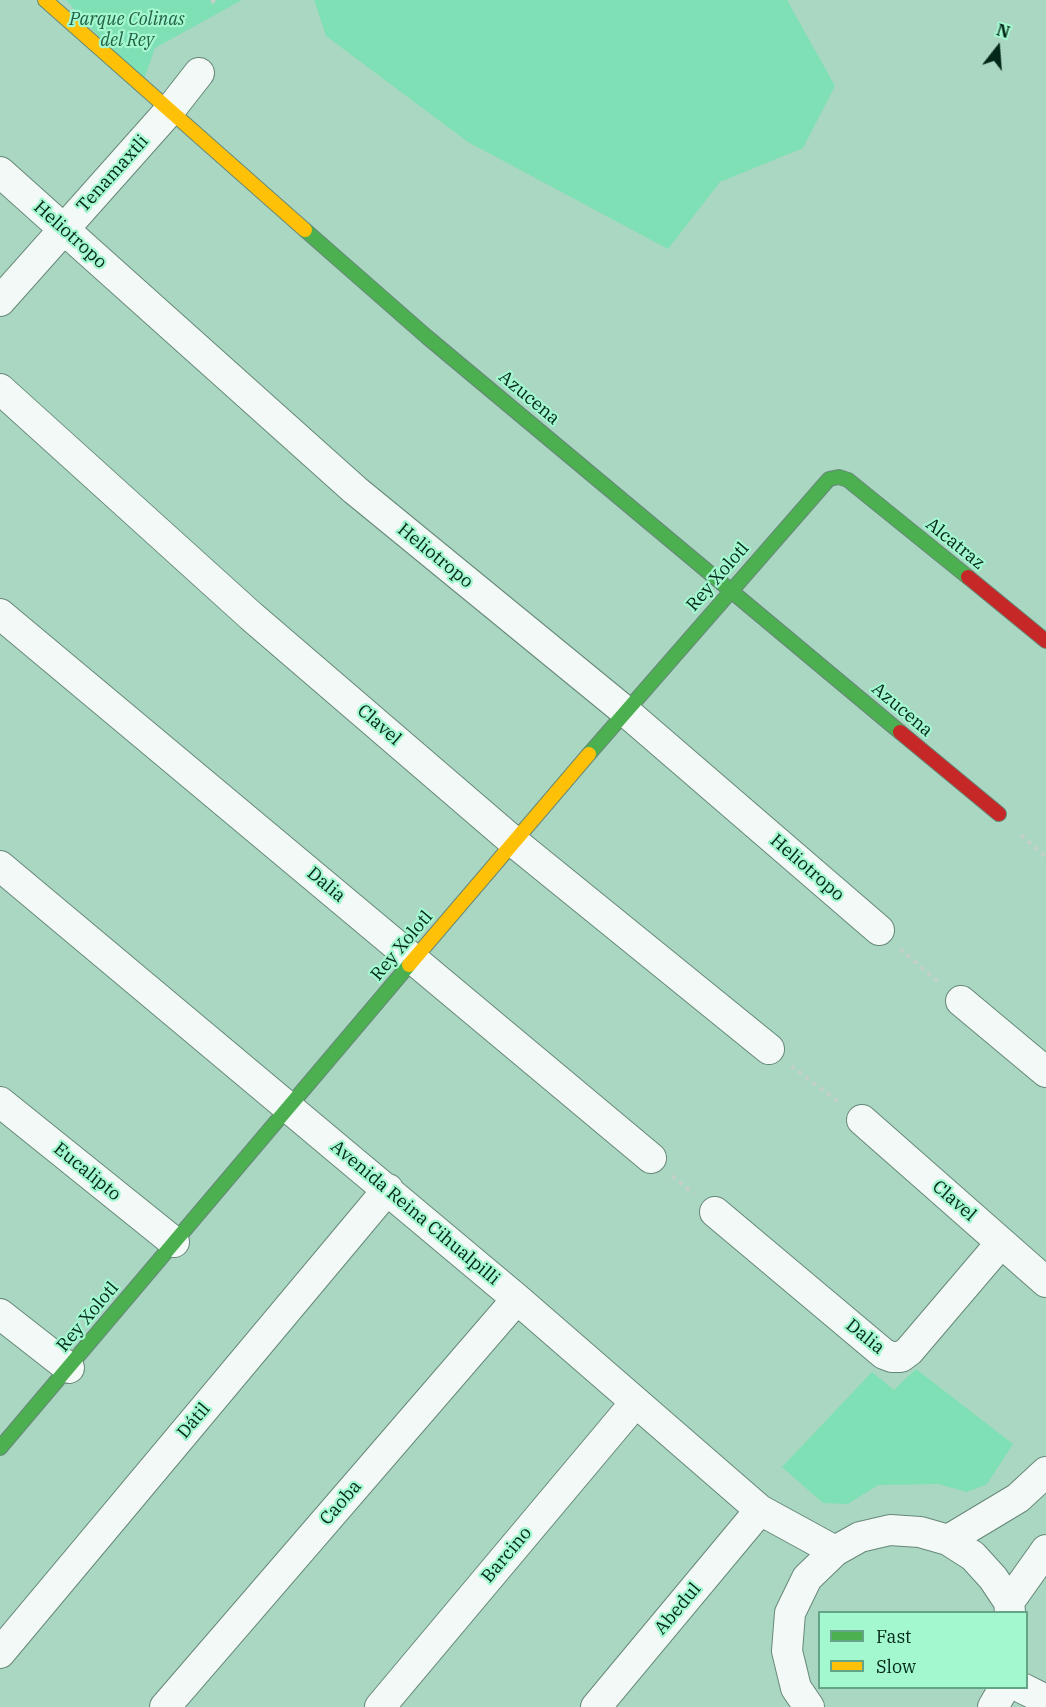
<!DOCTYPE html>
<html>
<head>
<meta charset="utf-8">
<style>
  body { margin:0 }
  #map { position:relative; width:1046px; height:1707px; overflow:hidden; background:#aad7c1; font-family:"IBM Plex Serif",serif }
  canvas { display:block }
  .legend { position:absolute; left:818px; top:1611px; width:210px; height:78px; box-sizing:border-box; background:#a3f8cf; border:2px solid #63a586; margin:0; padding:8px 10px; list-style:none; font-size:18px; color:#032819 }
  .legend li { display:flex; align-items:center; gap:12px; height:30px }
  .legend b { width:30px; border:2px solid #63a586 }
  .north { position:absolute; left:968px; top:18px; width:60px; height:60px; -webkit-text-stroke:4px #a3f8cf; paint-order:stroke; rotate:17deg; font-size:16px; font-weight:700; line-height:24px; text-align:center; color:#032819 }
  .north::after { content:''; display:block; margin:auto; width:21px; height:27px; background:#032819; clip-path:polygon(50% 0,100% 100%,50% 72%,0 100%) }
</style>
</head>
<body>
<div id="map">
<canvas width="1046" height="1707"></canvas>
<ul class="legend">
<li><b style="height:8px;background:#4caf50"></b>Fast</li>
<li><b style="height:8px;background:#ffc107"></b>Slow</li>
</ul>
<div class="north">N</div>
</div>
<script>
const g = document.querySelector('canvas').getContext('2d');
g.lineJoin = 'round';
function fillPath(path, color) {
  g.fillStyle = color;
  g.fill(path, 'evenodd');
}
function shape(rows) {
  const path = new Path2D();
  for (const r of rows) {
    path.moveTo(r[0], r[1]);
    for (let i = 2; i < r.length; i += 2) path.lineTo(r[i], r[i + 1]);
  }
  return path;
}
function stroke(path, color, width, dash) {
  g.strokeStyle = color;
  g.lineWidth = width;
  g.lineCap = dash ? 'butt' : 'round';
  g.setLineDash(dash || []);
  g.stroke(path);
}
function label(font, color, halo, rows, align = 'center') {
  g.font = font + ' "IBM Plex Serif",serif';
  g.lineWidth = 4.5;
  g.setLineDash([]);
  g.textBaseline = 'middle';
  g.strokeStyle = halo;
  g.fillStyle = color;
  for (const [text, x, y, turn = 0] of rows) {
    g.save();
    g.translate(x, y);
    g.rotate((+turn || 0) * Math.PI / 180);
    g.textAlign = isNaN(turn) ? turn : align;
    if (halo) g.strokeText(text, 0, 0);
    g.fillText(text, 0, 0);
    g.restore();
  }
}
fillPath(shape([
  [66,0,242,0,155,48,142,85],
  [314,0,787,0,835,86,803,148,720,182,668,249,468,142,326,36],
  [916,1369,1013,1444,987,1484,967,1492,938,1484,878,1485,848,1504,823,1503,782,1467,872,1372,894,1390]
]), '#7fdfb5');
const street = shape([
  [0,172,355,490,625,711,879,930],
  [0,301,170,110,199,73],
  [0,389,251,616,514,842,769,1049],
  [0,614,651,1158],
  [0,866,517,1299,760,1510,835,1551],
  [961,1001,1046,1072],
  [0,1102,174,1242],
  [862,1120,1046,1282],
  [715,1212,884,1354,892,1357,901,1357,909,1351,1001,1243],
  [0,1314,69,1368],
  [948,1540,1018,1498,1046,1472],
  [1009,1602,1046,1550],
  [0,1653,388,1189],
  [1022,1688,1046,1700],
  [165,1707,517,1299],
  [380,1707,635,1403],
  [596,1707,760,1510],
  [809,1707,796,1688,787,1651,790,1613,807,1578,835,1551,860,1537,890,1530,920,1532,948,1540,973,1556,993,1578,1009,1602,1010,1612],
  [993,1707,1004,1688]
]);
const fast = shape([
  [305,230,427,337,900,732],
  [589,754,829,479,839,477,848,480,968,577],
  [0,1448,409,965]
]);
const slow = shape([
  [45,0,305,230],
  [409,965,589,754]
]);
const jam = shape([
  [968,577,1046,641],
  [900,732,999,814]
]);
stroke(street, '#678879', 32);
stroke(fast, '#678879', 16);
stroke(slow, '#678879', 16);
stroke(jam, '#678879', 16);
stroke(shape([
  [211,0,216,3],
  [1021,835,1046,857],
  [900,949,940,983],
  [791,1066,840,1103],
  [672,1176,694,1194]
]), '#c1d0c9', 4, [4.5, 4.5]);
stroke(street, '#f2f9f6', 30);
stroke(fast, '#4caf50', 14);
stroke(slow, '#ffc107', 14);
stroke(jam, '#c62828', 14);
label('italic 18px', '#246147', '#a3f8cf', [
  ["Parque Colinas",127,20],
  ["del Rey",127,41]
]);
label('18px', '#032819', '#a3f8cf', [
  ["Tenamaxtli",113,174,-48],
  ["Heliotropo",70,235,42],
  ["Azucena",529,398,40],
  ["Alcatraz",955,544,39],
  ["Heliotropo",435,556,39],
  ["Rey Xolotl",718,577,-49],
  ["Azucena",902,710,40],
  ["Clavel",379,725,41],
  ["Heliotropo",807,868,41],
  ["Dalia",326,885,40],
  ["Rey Xolotl",402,946,-50],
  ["Eucalipto",87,1172,39],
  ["Clavel",954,1201,41],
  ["Avenida Reina Cihualpilli",415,1213,40],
  ["Rey Xolotl",88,1317,-50],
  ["Dalia",865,1337,39],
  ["Dátil",194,1421,-50],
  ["Caoba",341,1503,-49],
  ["Barcino",507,1555,-50],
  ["Abedul",678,1609,-50]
]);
</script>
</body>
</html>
